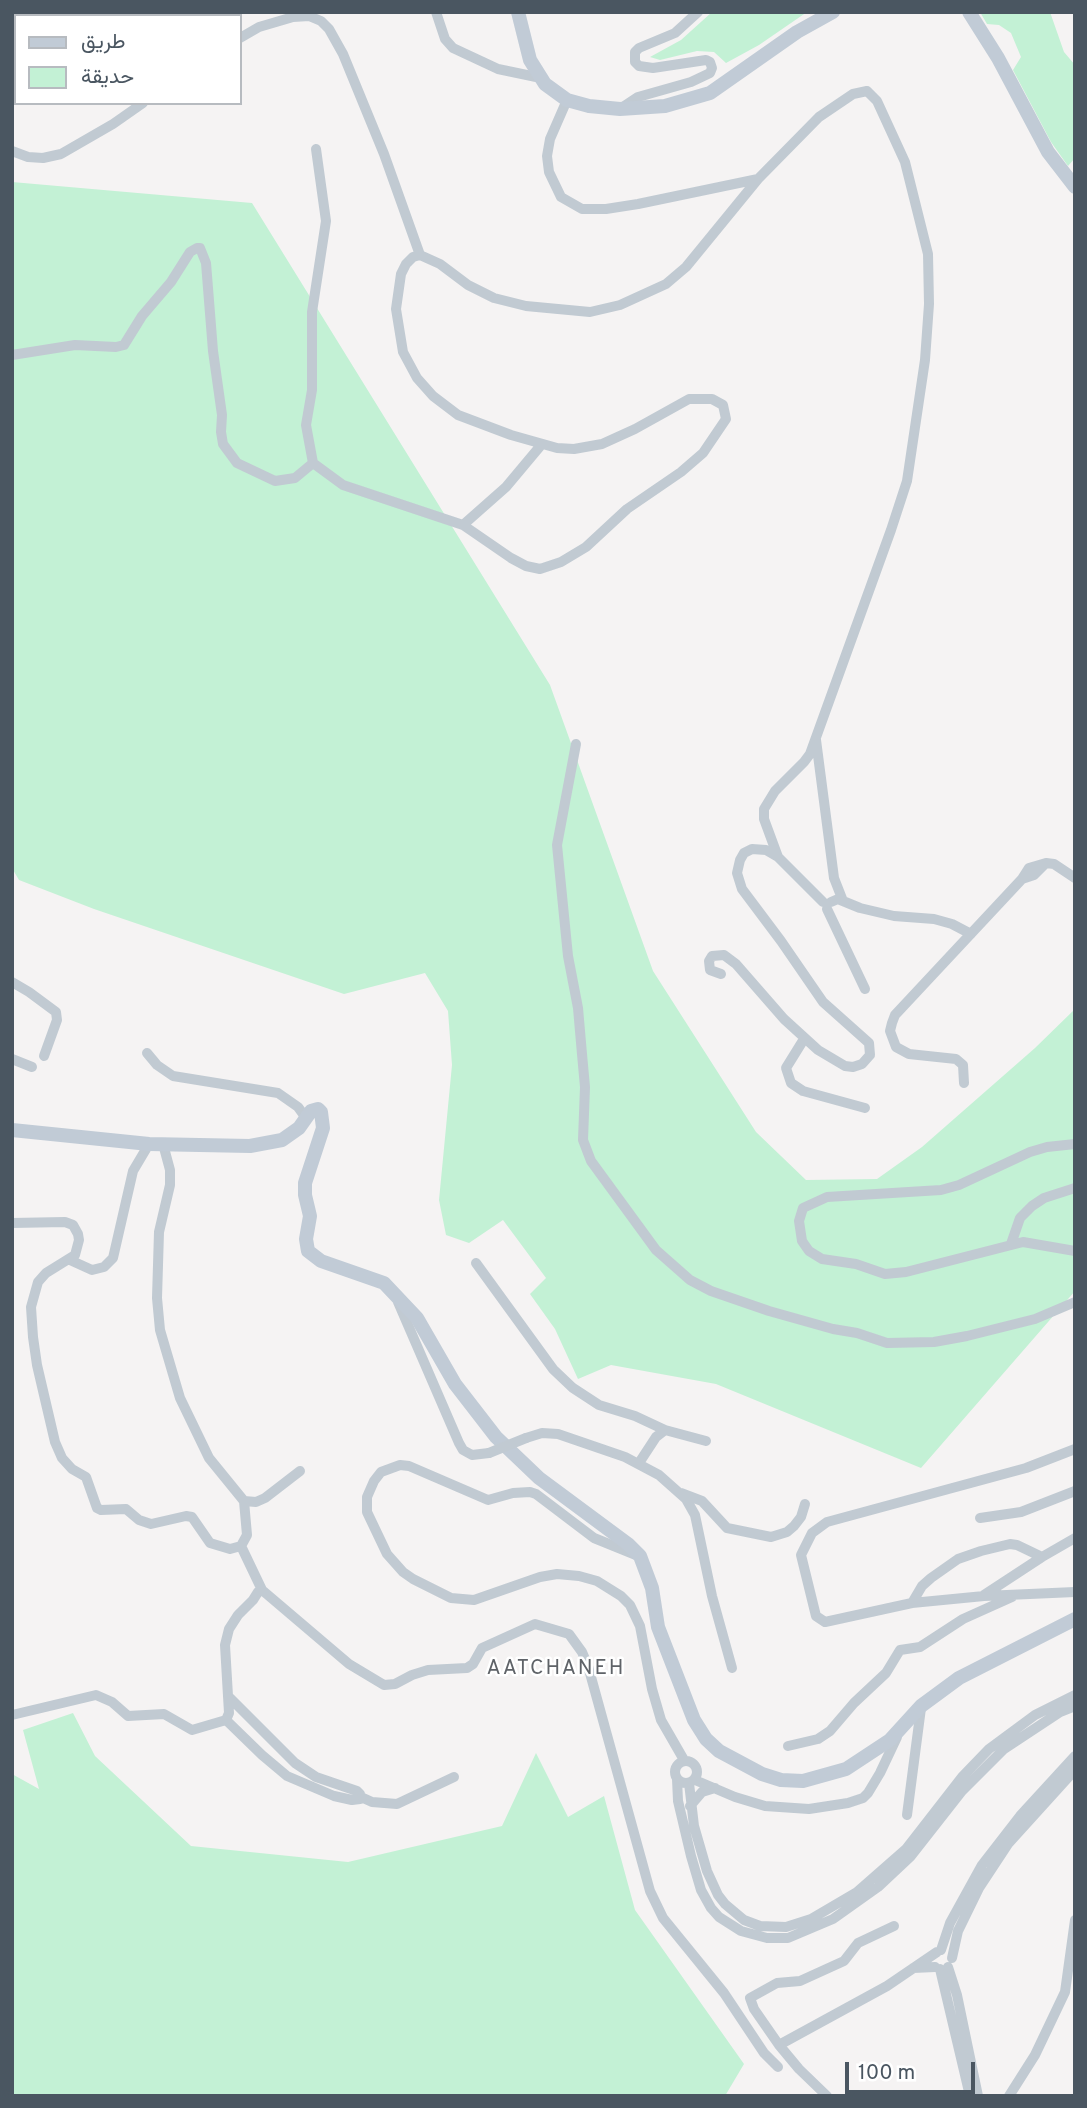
<!DOCTYPE html>
<html>
<head>
<meta charset="utf-8">
<style>
  body { margin:0 }
  #map { position:relative; width:1087px; height:2108px; overflow:hidden; background:#f5f3f3; font-family:Overpass,Vazirmatn,sans-serif }
  canvas { display:block }
  .frame { position:absolute; inset:0; border:14px solid #4a5661; pointer-events:none }
  .legend { position:absolute; left:14px; top:14px; width:228px; height:91px; box-sizing:border-box; background:#fff; border:2px solid #b7bbc0; margin:0; padding:9px 12px; list-style:none; font-size:21px; color:#4a5661 }
  .legend li { display:flex; align-items:center; gap:14px; height:35px }
  .legend b { width:35px; border:2px solid #b7bbc0 }
  .scale { position:absolute; left:845px; top:2062px; width:130px; height:32px; box-sizing:border-box; border:4px solid #4a5661; border-top:0; padding-left:9px; font-size:21px; line-height:24px; white-space:nowrap; color:#4a5661; -webkit-text-stroke:5px #fff; paint-order:stroke }
</style>
</head>
<body>
<div id="map">
<canvas width="1087" height="2108"></canvas>
<div class="frame"></div>
<ul class="legend">
<li><b style="height:9px;background:#c1cbd6"></b>طريق</li>
<li><b style="height:19px;background:#c3f1d5"></b>حديقة</li>
</ul>
<div class="scale">100 m</div>
</div>
<script>
const g = document.querySelector('canvas').getContext('2d');
g.lineJoin = 'round';
function fillPath(path, color) {
  g.fillStyle = color;
  g.fill(path, 'evenodd');
}
function shape(rows) {
  const path = new Path2D();
  for (const r of rows) {
    if (r.length === 3) {
      path.moveTo(r[0] + r[2], r[1]);
      path.arc(r[0], r[1], r[2], 0, 2 * Math.PI);
      continue;
    }
    path.moveTo(r[0], r[1]);
    for (let i = 2; i < r.length; i += 2) path.lineTo(r[i], r[i + 1]);
  }
  return path;
}
function stroke(path, color, width, dash) {
  g.strokeStyle = color;
  g.lineWidth = width;
  g.lineCap = dash ? 'butt' : 'round';
  g.setLineDash(dash || []);
  g.stroke(path);
}
function label(font, color, halo, rows, align = 'center') {
  g.font = font + ' Overpass,sans-serif';
  g.lineWidth = 5;
  g.setLineDash([]);
  g.textBaseline = 'middle';
  g.strokeStyle = halo;
  g.fillStyle = color;
  for (const [text, x, y, turn = 0] of rows) {
    g.save();
    g.translate(x, y);
    g.rotate((+turn || 0) * Math.PI / 180);
    g.textAlign = isNaN(turn) ? turn : align;
    if (halo) g.strokeText(text, 0, 0);
    g.fillText(text, 0, 0);
    g.restore();
  }
}
fillPath(shape([
  [712,12,807,12,759,45,726,63,714,52,697,51,660,60,650,57,681,40],
  [980,12,1050,12,1064,52,1075,65,1075,158,1068,166,1051,142,1013,70,1021,57,1011,33,999,25,987,24],
  [12,182,252,203,550,685,653,971,756,1132,806,1180,877,1179,922,1147,1035,1048,1075,1009,1075,1291,921,1468,716,1384,611,1365,578,1379,555,1329,530,1294,546,1278,503,1220,469,1243,446,1235,439,1200,452,1065,448,1011,425,973,344,994,94,909,19,880,12,868],
  [73,1713,95,1756,191,1846,348,1862,502,1826,536,1753,568,1817,604,1796,635,1910,744,2064,725,2096,12,2096,12,1774,39,1789,23,1730]
]), '#c3f1d5');
stroke(shape([
  [436,12,445,39,453,48,498,69,541,78],
  [240,38,259,27,293,17,309,16,321,21,329,29,343,54,384,154,420,255],
  [567,100,550,139,547,156,549,172,561,197,582,209,606,209,638,204,758,179],
  [623,107,638,97,691,82,710,73,712,68,710,62,706,60,653,68,639,66,635,62,635,52,639,48,675,33,698,12],
  [316,149,326,221,312,312,312,390,306,425,313,463,343,485,463,525,511,558,526,566,540,569,561,562,586,547,627,509,681,472,703,453,726,419,723,405,712,399,689,399,635,429,602,444,574,449,557,448,511,435,458,415,433,396,417,378,403,352,396,309,401,274,406,264,413,257,420,255,440,264,468,285,494,298,526,306,590,312,620,305,666,284,686,267,758,179,819,117,853,94,867,91,877,101,905,162,928,254,929,304,925,360,907,481,891,530,810,754,804,762,775,791,764,809,764,819,778,857],
  [12,151,28,157,43,158,61,154,113,124,143,103],
  [12,355,75,345,116,347,124,345,142,316,171,282,190,252,197,248,200,248,206,263,213,351,222,415,221,432,223,444,237,463,275,481,295,478,313,463],
  [463,525,506,487,542,444],
  [816,740,834,878,843,901],
  [576,744,557,845,568,956,578,1008,582,1054,585,1087,583,1140,591,1161,656,1250,690,1280,711,1291,769,1311,833,1329,857,1333,887,1343,934,1342,967,1336,1035,1319,1075,1302],
  [1046,863,1054,864,1075,878],
  [831,902,838,899,860,908,894,916,934,919,952,924,971,934],
  [827,909,865,989],
  [721,974,710,970,709,961,712,956,724,955,736,964,784,1019,818,1050,845,1066,853,1067,862,1064,870,1055,869,1043,823,1002,781,941,742,889,737,873,740,860,744,853,752,849,766,850,778,857,823,902],
  [12,982,29,992,56,1012,57,1020,44,1056],
  [804,1039,786,1068,791,1083,803,1091,865,1108],
  [147,1053,157,1065,173,1076,278,1093,298,1107,306,1118],
  [12,1059,32,1067],
  [964,1083,963,1065,956,1059,909,1054,896,1047,890,1031,892,1023,895,1015,1022,879,1029,868,1046,863,1034,875,1022,879],
  [163,1144,170,1170,170,1185,159,1232,157,1298,160,1330,180,1398,209,1458,244,1501,256,1502,265,1498,300,1471],
  [1075,1144,1047,1147,1030,1152,959,1185,941,1190,827,1197,803,1208,799,1221,802,1241,809,1251,822,1259,856,1264,885,1274,906,1272,1023,1242,1075,1251],
  [12,1223,65,1222,73,1225,78,1234,79,1240,75,1255,46,1273,38,1282,31,1307,33,1337,37,1365,55,1442,62,1458,72,1469,86,1477,97,1508,101,1510,126,1509,139,1520,151,1524,186,1516,192,1517,210,1543,230,1549,241,1546],
  [1011,1244,1020,1218,1032,1206,1044,1198,1075,1188],
  [70,1260,92,1270,104,1267,113,1258,133,1171,149,1144],
  [476,1263,553,1369,573,1388,599,1405,635,1416,665,1430],
  [398,1302,459,1443,463,1450,472,1455,489,1453],
  [526,1438,542,1433,558,1434,625,1457,659,1475,686,1499,695,1515,712,1596,732,1668],
  [1075,1449,1026,1468,827,1522,812,1533,801,1555,816,1616,825,1622,912,1603,984,1596,1075,1592],
  [639,1463,656,1437,665,1430,706,1441],
  [681,1493,702,1501,727,1528,771,1537,787,1532,794,1526,801,1517,805,1504],
  [980,1518,1021,1512,1075,1491],
  [636,1555,594,1538,536,1494,530,1492,513,1493,488,1500,409,1466,400,1465,381,1472,374,1481,367,1497,367,1512,387,1554,403,1572,413,1579,451,1598,474,1600,540,1577,557,1574,579,1576,597,1581,621,1596,630,1605,640,1626,652,1689,661,1720,684,1760],
  [262,1590,349,1664,384,1685,395,1684,412,1675,428,1670,467,1668,473,1664,482,1648,535,1624,569,1634,582,1652,588,1666,650,1891,663,1918,724,1993,764,2053,778,2067],
  [984,1595,1042,1557,1075,1538],
  [912,1603,922,1586,931,1578,958,1559,981,1551,1010,1544,1017,1545,1042,1557],
  [12,1715,96,1695,112,1702,128,1716,164,1714,192,1730,226,1720,229,1713,225,1645,229,1629,238,1615,253,1600,258,1592,262,1590,241,1546,247,1535,244,1501],
  [226,1720,262,1755,287,1776,334,1796,352,1800,360,1799,360,1794,357,1791,316,1777,295,1763,230,1698],
  [788,1746,818,1739,830,1731,854,1703,886,1673,900,1650,920,1647,963,1619,1012,1597],
  [686,1772,11],
  [677,1779,678,1801,691,1856,701,1890,711,1908,719,1917,741,1931,767,1938,788,1938,833,1919,878,1887,911,1856,962,1791,1004,1749,1060,1712,1075,1706],
  [695,1780,735,1797,765,1806,809,1809,848,1803,863,1798,868,1793,880,1773,897,1737],
  [689,1783,694,1826,707,1871,718,1895,725,1904,744,1920,760,1926,786,1927,811,1919,857,1892,906,1849,962,1777,989,1749,1035,1715,1075,1695],
  [361,1797,372,1802,397,1804,454,1777],
  [690,1806,702,1792,715,1788],
  [907,1815,921,1708],
  [941,1950,950,1923,982,1865,1020,1816,1075,1756],
  [952,1958,958,1931,979,1888,1008,1844,1075,1770],
  [948,1967,957,1995,978,2096],
  [913,1968,935,1967],
  [940,1969,970,2096],
  [779,2045,887,1986,937,1952],
  [827,2096,799,2069,779,2045,754,2009,750,1998,777,1983,800,1981,844,1961,858,1943,894,1926],
  [1009,2096,1035,2055,1065,1992,1075,1920]
]), '#c1cad2', 10);
stroke(shape([
  [518,12,530,60,545,84,567,100,589,106,620,109,665,106,710,93,797,32,833,12],
  [969,12,998,58,1048,152,1075,187],
  [12,1130,149,1144,250,1146,282,1140,299,1128,311,1111,318,1109,321,1112,323,1128,305,1183,305,1195,310,1216,306,1239,308,1251,321,1261,384,1283,417,1318,455,1384,496,1437,539,1478,628,1544,640,1556,652,1588,658,1627,694,1720,706,1739,719,1751,762,1774,781,1780,803,1781,846,1769,890,1740,921,1706,959,1678,1075,1619]
]), '#c1cbd6', 14);
stroke(shape([
  [489,1453,526,1438]
]), '#c1cad2', 10);
g.letterSpacing = '2px';
label('21px', '#5f6368', '#fff', [
  ["AATCHANEH",556,1670]
]);
g.letterSpacing = '0px';
</script>
</body>
</html>
